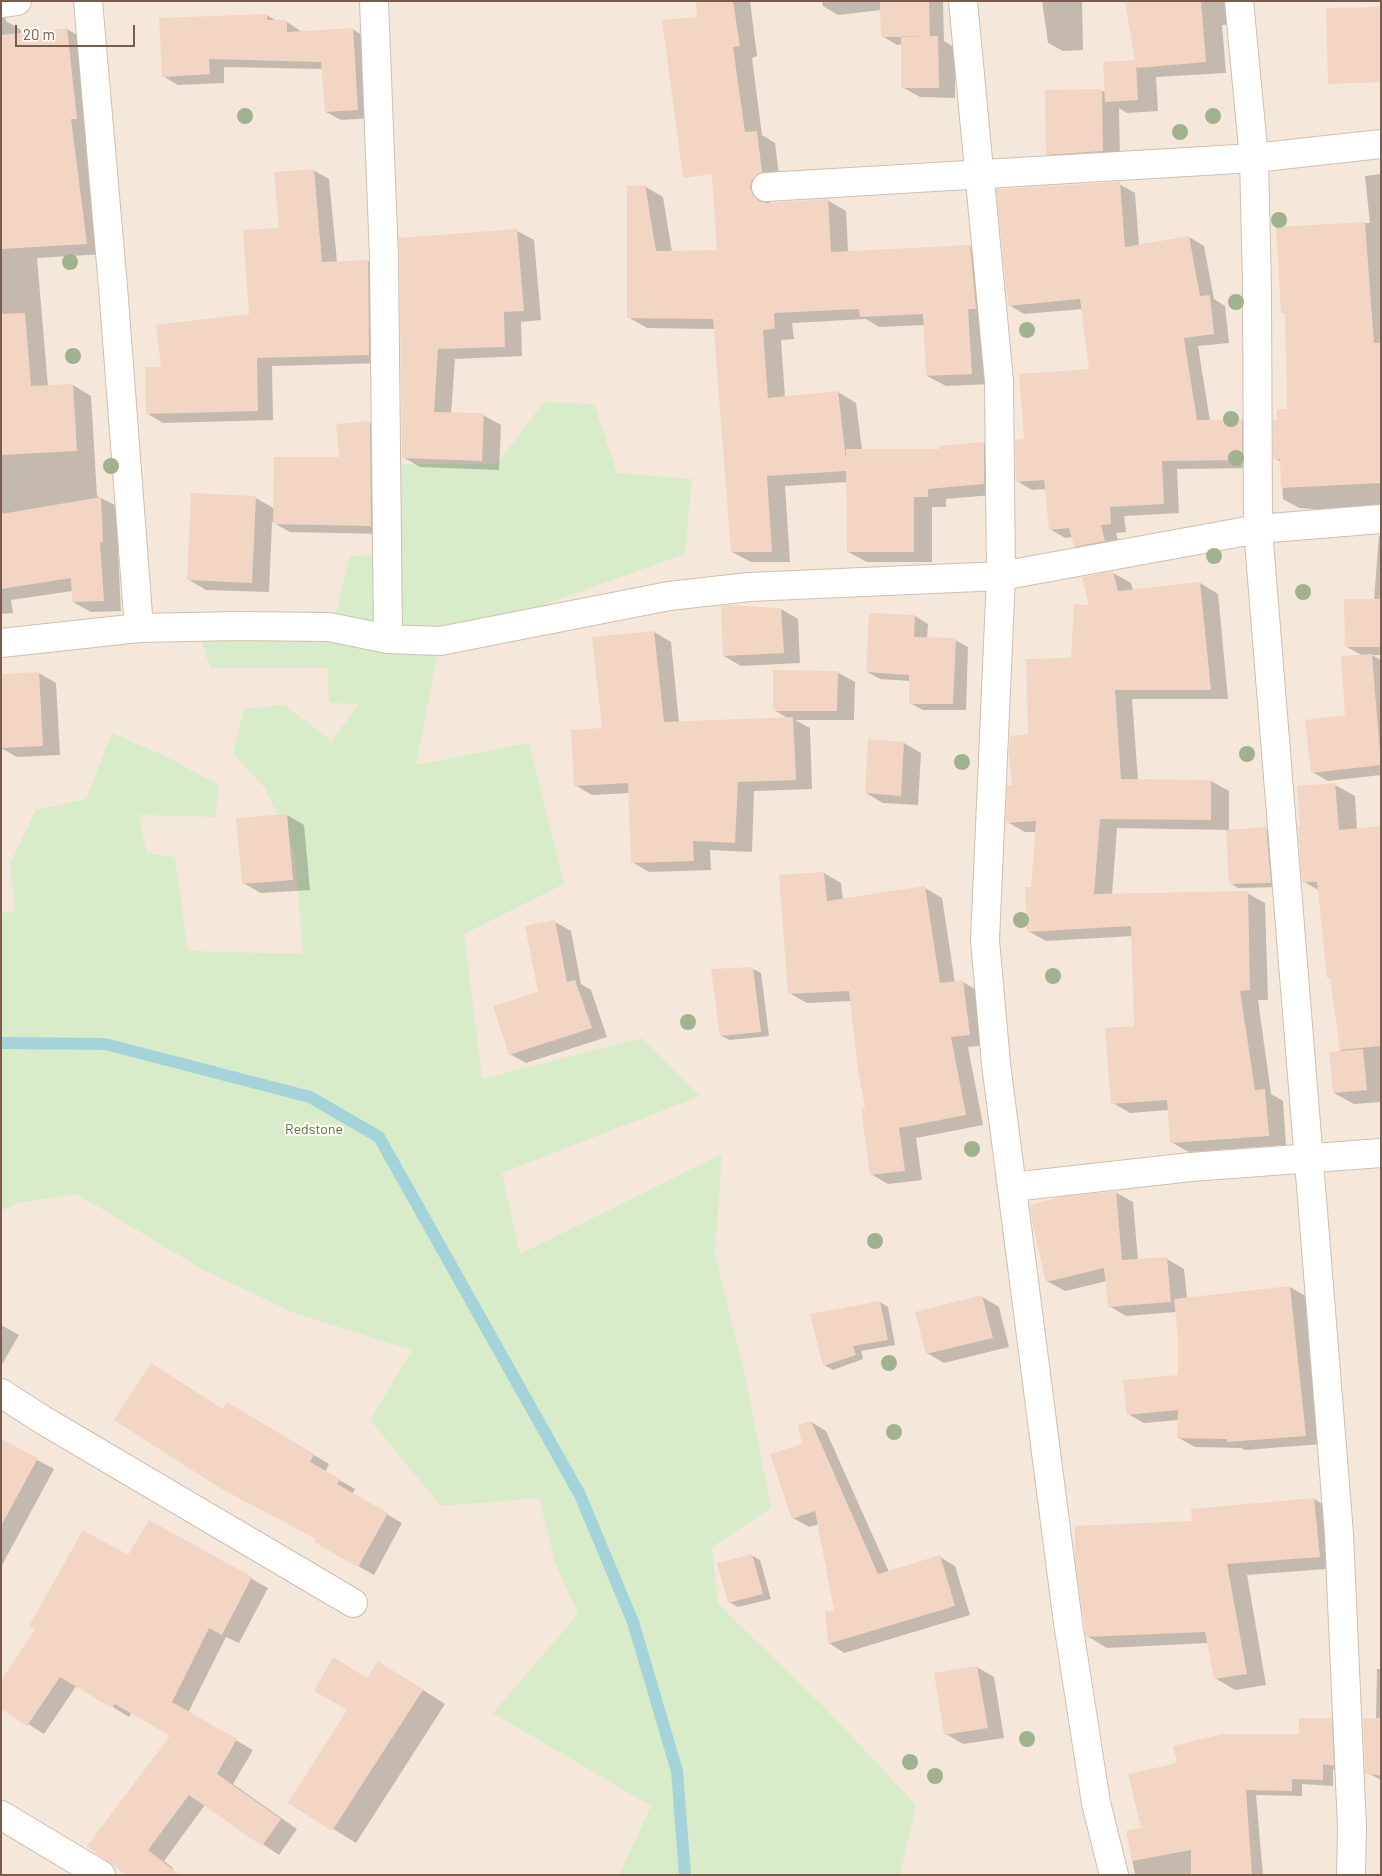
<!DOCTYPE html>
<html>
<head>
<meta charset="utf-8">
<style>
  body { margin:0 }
  #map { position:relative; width:1382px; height:1876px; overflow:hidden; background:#fdf6ec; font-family:Barlow,sans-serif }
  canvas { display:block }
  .frame { position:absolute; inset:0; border:2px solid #7a5c4d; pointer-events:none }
  .scale { position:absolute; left:15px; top:25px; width:120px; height:22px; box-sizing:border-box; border:2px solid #7a5c4d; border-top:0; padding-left:6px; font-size:15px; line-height:18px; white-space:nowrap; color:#7a5c4d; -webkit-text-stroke:4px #fffaf3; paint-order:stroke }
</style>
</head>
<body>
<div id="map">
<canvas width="1382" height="1876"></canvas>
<div class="frame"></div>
<div class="scale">20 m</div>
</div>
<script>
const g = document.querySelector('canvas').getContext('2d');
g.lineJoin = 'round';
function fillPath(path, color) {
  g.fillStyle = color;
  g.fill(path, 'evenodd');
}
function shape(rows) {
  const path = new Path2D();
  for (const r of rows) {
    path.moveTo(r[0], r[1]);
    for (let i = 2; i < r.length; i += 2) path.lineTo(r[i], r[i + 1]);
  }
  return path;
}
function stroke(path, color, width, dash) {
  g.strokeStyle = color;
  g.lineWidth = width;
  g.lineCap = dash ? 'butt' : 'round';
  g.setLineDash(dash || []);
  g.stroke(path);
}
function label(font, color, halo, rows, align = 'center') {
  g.font = font + ' Barlow,sans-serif';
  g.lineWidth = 4.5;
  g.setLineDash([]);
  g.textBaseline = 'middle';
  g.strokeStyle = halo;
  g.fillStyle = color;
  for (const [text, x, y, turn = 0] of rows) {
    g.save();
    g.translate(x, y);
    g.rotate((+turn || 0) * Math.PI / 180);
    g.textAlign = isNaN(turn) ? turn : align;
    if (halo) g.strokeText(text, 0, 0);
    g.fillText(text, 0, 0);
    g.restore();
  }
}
fillPath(shape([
  [1,1,1381,1,1381,1875,1,1875]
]), '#f5e8da');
fillPath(shape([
  [544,402,594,404,617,473,692,479,685,554,440,642,416,765,529,743,564,884,464,934,482,1079,642,1038,700,1096,502,1173,520,1254,722,1154,715,1254,746,1380,771,1508,712,1547,718,1604,826,1709,916,1805,900,1875,619,1875,651,1806,493,1713,578,1614,555,1562,539,1498,441,1506,370,1420,412,1350,294,1313,202,1269,77,1194,18,1203,1,1211,1,913,15,911,10,864,36,810,86,799,112,733,165,756,219,785,215,817,139,815,147,853,175,857,188,951,303,954,294,852,265,788,233,753,244,709,284,705,332,741,358,704,329,703,327,668,210,668,199,633,331,633,350,556,382,555,397,464,497,464]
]), '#d8ecc9');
fillPath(shape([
  [1,1,6,21,21,30,21,34,67,29,85,40,105,254,37,258,48,387,73,385,91,396,97,496,119,507,121,552,118,552,121,611,91,612,73,602,72,591,11,600,13,613,1,614],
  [697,1,750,1,757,56,752,58,762,135,775,143,780,183,769,200,770,204,827,200,846,211,848,252,970,246,989,257,990,384,946,386,927,376,924,325,879,327,866,319,792,323,794,339,781,340,785,398,838,392,856,403,862,450,940,450,984,443,1002,454,1003,494,946,499,946,507,932,507,932,562,867,562,848,552,847,482,785,486,790,562,751,562,732,552,715,329,647,328,628,317,644,186,663,197,672,252,719,251],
  [822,1,943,1,944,41,955,48,955,98,920,97,902,87,902,44,897,45,882,36,881,10,838,15,823,6],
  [1042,1,1082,1,1083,50,1063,51,1048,43],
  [1127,1,1229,1,1233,24,1222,25,1226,73,1156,77,1158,111,1127,113,1119,108,1120,161,1065,164,1048,154,1101,90,1106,93,1137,61],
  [267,15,278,22,287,22,302,32,352,29,367,38,373,118,341,120,326,112,323,69,224,67,224,83,178,85,163,76],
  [313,170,329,179,337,262,368,261,384,270,385,363,272,366,273,420,163,423,148,414,162,368,250,315,280,229],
  [1381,174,1381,513,1299,508,1283,499,1281,462,1275,458,1279,421,1288,410,1287,315,1282,312,1277,228,1370,223,1365,176],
  [1119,184,1135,193,1139,246,1189,237,1204,246,1214,299,1225,306,1229,343,1198,346,1210,421,1242,421,1257,430,1257,468,1177,469,1179,513,1124,516,1126,532,1116,533,1120,549,1091,555,1075,546,1073,537,1065,538,1050,529,1046,489,1032,490,1017,481,1025,440,1090,370,1083,309,1024,314,1009,305],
  [517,231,534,240,541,320,521,322,522,356,455,359,451,414,483,415,501,425,499,470,420,467,403,457,400,239],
  [370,423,385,432,386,534,290,532,272,522,269,592,206,590,189,580,256,498,275,509,341,459],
  [1381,535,1381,655,1372,655,1381,660,1381,775,1328,781,1312,772,1347,716,1363,656,1347,647,1374,600,1379,536],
  [1113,573,1131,583,1133,591,1200,583,1218,594,1228,699,1132,699,1138,780,1211,781,1229,791,1229,831,1266,829,1274,834,1279,887,1238,888,1230,883,1228,830,1117,828,1112,895,1247,893,1265,903,1268,1000,1258,1000,1271,1094,1283,1101,1286,1145,1189,1152,1171,1142,1169,1110,1130,1113,1113,1103,1136,1027,1133,936,1046,941,1028,931,1036,832,1025,832,1007,822,1014,786,1030,735,1072,659,1090,606],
  [781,609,798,619,800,663,741,666,724,656],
  [915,616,928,624,927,639,955,640,968,647,966,710,923,710,910,703,910,681,880,679,867,672],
  [654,632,671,642,679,723,789,719,774,710,837,672,855,682,854,720,795,720,810,728,812,789,754,791,752,852,710,850,711,870,649,872,632,862,629,793,592,795,575,785],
  [39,673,56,683,60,755,17,757,1,748],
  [904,743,921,753,918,805,883,803,866,793],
  [1335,785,1355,796,1357,830,1381,828,1381,1102,1354,1104,1334,1093,1341,1052,1332,979,1328,977,1320,891,1303,881],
  [287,815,304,825,310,890,261,893,243,883],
  [824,873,841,883,843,900,925,888,942,898,955,983,963,982,980,992,987,1045,968,1047,983,1125,916,1138,922,1180,888,1184,871,1174,867,1109,852,1001,807,1003,789,993,780,876],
  [555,922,571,931,581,984,591,990,607,1037,526,1063,510,1054,539,993],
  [753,969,761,973,769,1036,730,1040,721,1036],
  [1115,1192,1133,1202,1138,1260,1167,1259,1184,1269,1187,1299,1290,1287,1307,1297,1322,1444,1245,1450,1241,1448,1195,1447,1179,1438,1179,1420,1144,1423,1128,1414,1179,1376,1179,1339,1176,1312,1126,1316,1109,1306,1107,1281,1065,1291,1047,1281],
  [982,1297,999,1307,1009,1347,944,1363,927,1353],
  [880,1302,888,1307,895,1345,861,1351,863,1359,833,1370,824,1365],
  [1,1325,19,1335,1,1366],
  [228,1404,329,1464,325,1472,355,1489,352,1494,402,1523,374,1575,316,1542,318,1539,224,1410],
  [811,1422,826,1431,889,1572,940,1557,955,1566,970,1615,844,1653,829,1643,836,1611,819,1524,809,1527,793,1518,803,1445],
  [1,1440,54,1469,1,1567],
  [1314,1499,1333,1510,1339,1568,1247,1575,1266,1685,1235,1690,1215,1678,1208,1643,1107,1648,1087,1636,1193,1522],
  [150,1522,268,1588,239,1643,226,1637,188,1713,253,1750,233,1784,297,1829,279,1855,205,1805,164,1861,173,1868,168,1875,128,1875,172,1736,132,1712,129,1717,77,1685,44,1734,1,1707,129,1557],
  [751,1555,760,1560,771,1599,738,1607,729,1602],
  [977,1667,994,1677,1004,1738,963,1744,946,1734],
  [1377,1669,1381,1669,1381,1780,1366,1772,1376,1719],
  [401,1676,445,1704,356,1843,290,1802,368,1679],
  [1331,1720,1341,1725,1344,1771,1333,1769,1333,1786,1302,1784,1302,1796,1256,1795,1263,1875,1135,1875,1127,1832,1142,1829,1300,1736]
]), '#0003');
stroke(shape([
  [1,1043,105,1044,310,1097,379,1137,580,1495,633,1622,677,1771,685,1875]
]), '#a5d3da', 12);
fillPath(shape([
  [696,1,733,1,740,46,733,47,745,132,757,131,762,172,752,180,750,187,753,195,759,201,767,203,828,199,831,252,970,245,976,309,968,309,972,374,926,376,923,314,860,317,859,309,774,313,775,329,763,330,768,398,838,391,846,460,846,449,939,449,939,446,984,442,984,484,928,489,928,497,914,497,914,552,847,552,846,471,767,476,772,552,731,552,713,319,627,318,627,186,645,185,656,251,717,250,712,174,683,178,662,20,697,17],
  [880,1,929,1,930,36,881,37],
  [1125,1,1201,1,1206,62,1136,68,1136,64,1138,100,1105,102,1103,62,1135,60],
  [1381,7,1381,82,1328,84,1326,8],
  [267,14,267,20,287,20,287,32,353,28,358,110,325,112,321,62,209,59,210,74,162,77,159,18],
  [67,28,77,119,71,119,87,244,1,249,1,35],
  [901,36,938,36,939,88,901,88],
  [1102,89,1103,151,1046,155,1045,90],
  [314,169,322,262,368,260,369,355,257,358,258,411,146,414,145,367,161,367,156,325,249,314,243,230,279,228,274,172],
  [1120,182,1125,247,1189,236,1200,296,1210,295,1214,334,1184,338,1197,420,1242,420,1242,460,1162,461,1164,504,1110,507,1111,524,1101,525,1105,541,1074,547,1069,528,1049,530,1044,480,1016,482,1015,440,1024,439,1019,374,1089,369,1080,299,1008,306,996,189],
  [1365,222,1374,343,1381,343,1381,483,1281,488,1280,459,1273,459,1273,420,1277,420,1277,409,1287,409,1285,313,1281,313,1276,227],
  [517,229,524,311,504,312,505,347,438,349,434,412,484,413,482,461,402,458,399,238],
  [25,313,31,386,73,384,77,451,1,455,1,314],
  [370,421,371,526,273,524,274,457,339,457,336,424],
  [191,493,256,496,252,583,187,580],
  [101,497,103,542,100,542,104,601,72,602,71,578,1,589,1,514],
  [1113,571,1118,591,1200,582,1211,690,1115,690,1121,779,1211,780,1211,820,1100,819,1094,894,1248,891,1250,990,1240,991,1255,1090,1265,1089,1269,1136,1170,1143,1167,1100,1111,1104,1105,1028,1134,1026,1131,926,1027,932,1025,887,1031,887,1036,821,1006,823,1006,820,1007,785,1012,785,1009,756,1010,736,1028,734,1026,659,1071,658,1074,604,1089,605,1082,577],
  [1344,599,1381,599,1381,647,1345,647],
  [729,605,781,608,784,653,723,656,721,606],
  [869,613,915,615,914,637,956,638,953,704,909,704,909,675,866,672],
  [654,631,664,722,793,717,796,780,738,782,735,843,693,841,694,861,631,863,628,783,574,786,571,730,602,728,592,637],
  [1372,654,1381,765,1311,773,1305,720,1345,715,1341,656],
  [773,670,838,671,837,711,773,711],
  [39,672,43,746,1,748,1,674],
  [868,739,904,742,901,796,865,793],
  [1335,783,1339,830,1381,826,1381,1046,1340,1050,1330,977,1327,978,1317,882,1302,882,1298,826,1300,826,1297,786],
  [287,814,293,880,242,884,236,818],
  [1266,827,1271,883,1229,884,1226,830],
  [824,872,827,901,925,886,940,983,963,980,970,1035,951,1037,966,1115,899,1128,905,1171,870,1175,861,1108,865,1108,858,1070,849,991,788,994,779,875],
  [555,920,567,982,575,980,592,1028,509,1055,493,1006,538,992,525,926],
  [753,967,761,1032,720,1036,711,969],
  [1363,1049,1367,1090,1333,1093,1329,1052],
  [1116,1191,1122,1260,1167,1257,1171,1302,1108,1307,1104,1268,1046,1282,1033,1226,1030,1205,1059,1197],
  [1290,1286,1306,1436,1227,1442,1227,1439,1177,1438,1178,1410,1127,1415,1123,1380,1178,1375,1178,1339,1174,1299],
  [982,1295,993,1338,926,1354,915,1312],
  [880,1301,888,1340,853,1346,856,1355,823,1366,810,1314],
  [151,1363,223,1409,227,1402,314,1454,310,1462,340,1479,337,1484,388,1513,358,1567,314,1542,316,1539,220,1488,114,1420],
  [811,1421,878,1574,940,1555,955,1606,828,1644,825,1611,834,1610,815,1511,792,1519,770,1454,802,1444,798,1425],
  [1,1439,38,1458,1,1526],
  [1314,1498,1320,1557,1227,1564,1247,1674,1214,1679,1205,1632,1086,1637,1075,1559,1075,1526,1192,1521,1191,1509],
  [149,1520,252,1577,222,1635,209,1628,172,1702,237,1739,217,1774,281,1819,262,1846,189,1795,148,1850,180,1875,126,1875,87,1846,170,1736,115,1704,112,1708,60,1677,27,1726,1,1709,1,1681,35,1629,29,1626,83,1530,128,1555],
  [752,1554,763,1594,728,1603,717,1563],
  [333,1657,367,1678,378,1661,423,1690,332,1831,288,1803,347,1710,314,1691],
  [977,1666,988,1728,944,1735,934,1673],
  [1299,1718,1332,1718,1334,1766,1323,1764,1323,1780,1292,1779,1292,1791,1246,1790,1252,1875,1191,1875,1191,1850,1132,1861,1126,1831,1141,1828,1128,1774,1177,1763,1173,1746,1222,1734,1299,1734],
  [1363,1718,1381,1718,1381,1776,1365,1773]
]), '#f3d5c3');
const street = shape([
  [88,1,113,287,139,628],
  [374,1,384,258,388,639],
  [963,1,999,381,1001,576,985,940,996,1064,1068,1623,1096,1803,1114,1875],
  [1239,1,1254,158,1257,287,1258,529,1339,1534,1352,1827,1351,1875],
  [1,3,17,1],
  [766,187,1254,158,1381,144],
  [1,643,139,628,238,626,329,627,388,639,440,641,669,596,749,587,1001,576,1258,529,1381,519],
  [1012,1187,1191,1167,1381,1153],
  [1,1393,43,1420,353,1603],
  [1,1815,101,1875]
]);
stroke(street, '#d1beb0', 30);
stroke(street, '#fff', 28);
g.fillStyle = '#a0b28e';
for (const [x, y] of [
  [245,116],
  [1213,116],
  [1180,132],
  [1279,220],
  [70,262],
  [1236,302],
  [1027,330],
  [73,356],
  [1231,419],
  [1236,458],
  [111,466],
  [1214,556],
  [1303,592],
  [1247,754],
  [962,762],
  [1021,920],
  [1053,976],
  [688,1022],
  [972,1149],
  [875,1241],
  [889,1363],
  [894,1432],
  [1027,1739],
  [910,1762],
  [935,1776]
]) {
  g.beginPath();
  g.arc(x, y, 8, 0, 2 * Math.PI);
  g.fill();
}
label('14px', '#537a41', '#fffaf3', [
  ["Redstone",314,1129]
]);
</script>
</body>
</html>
